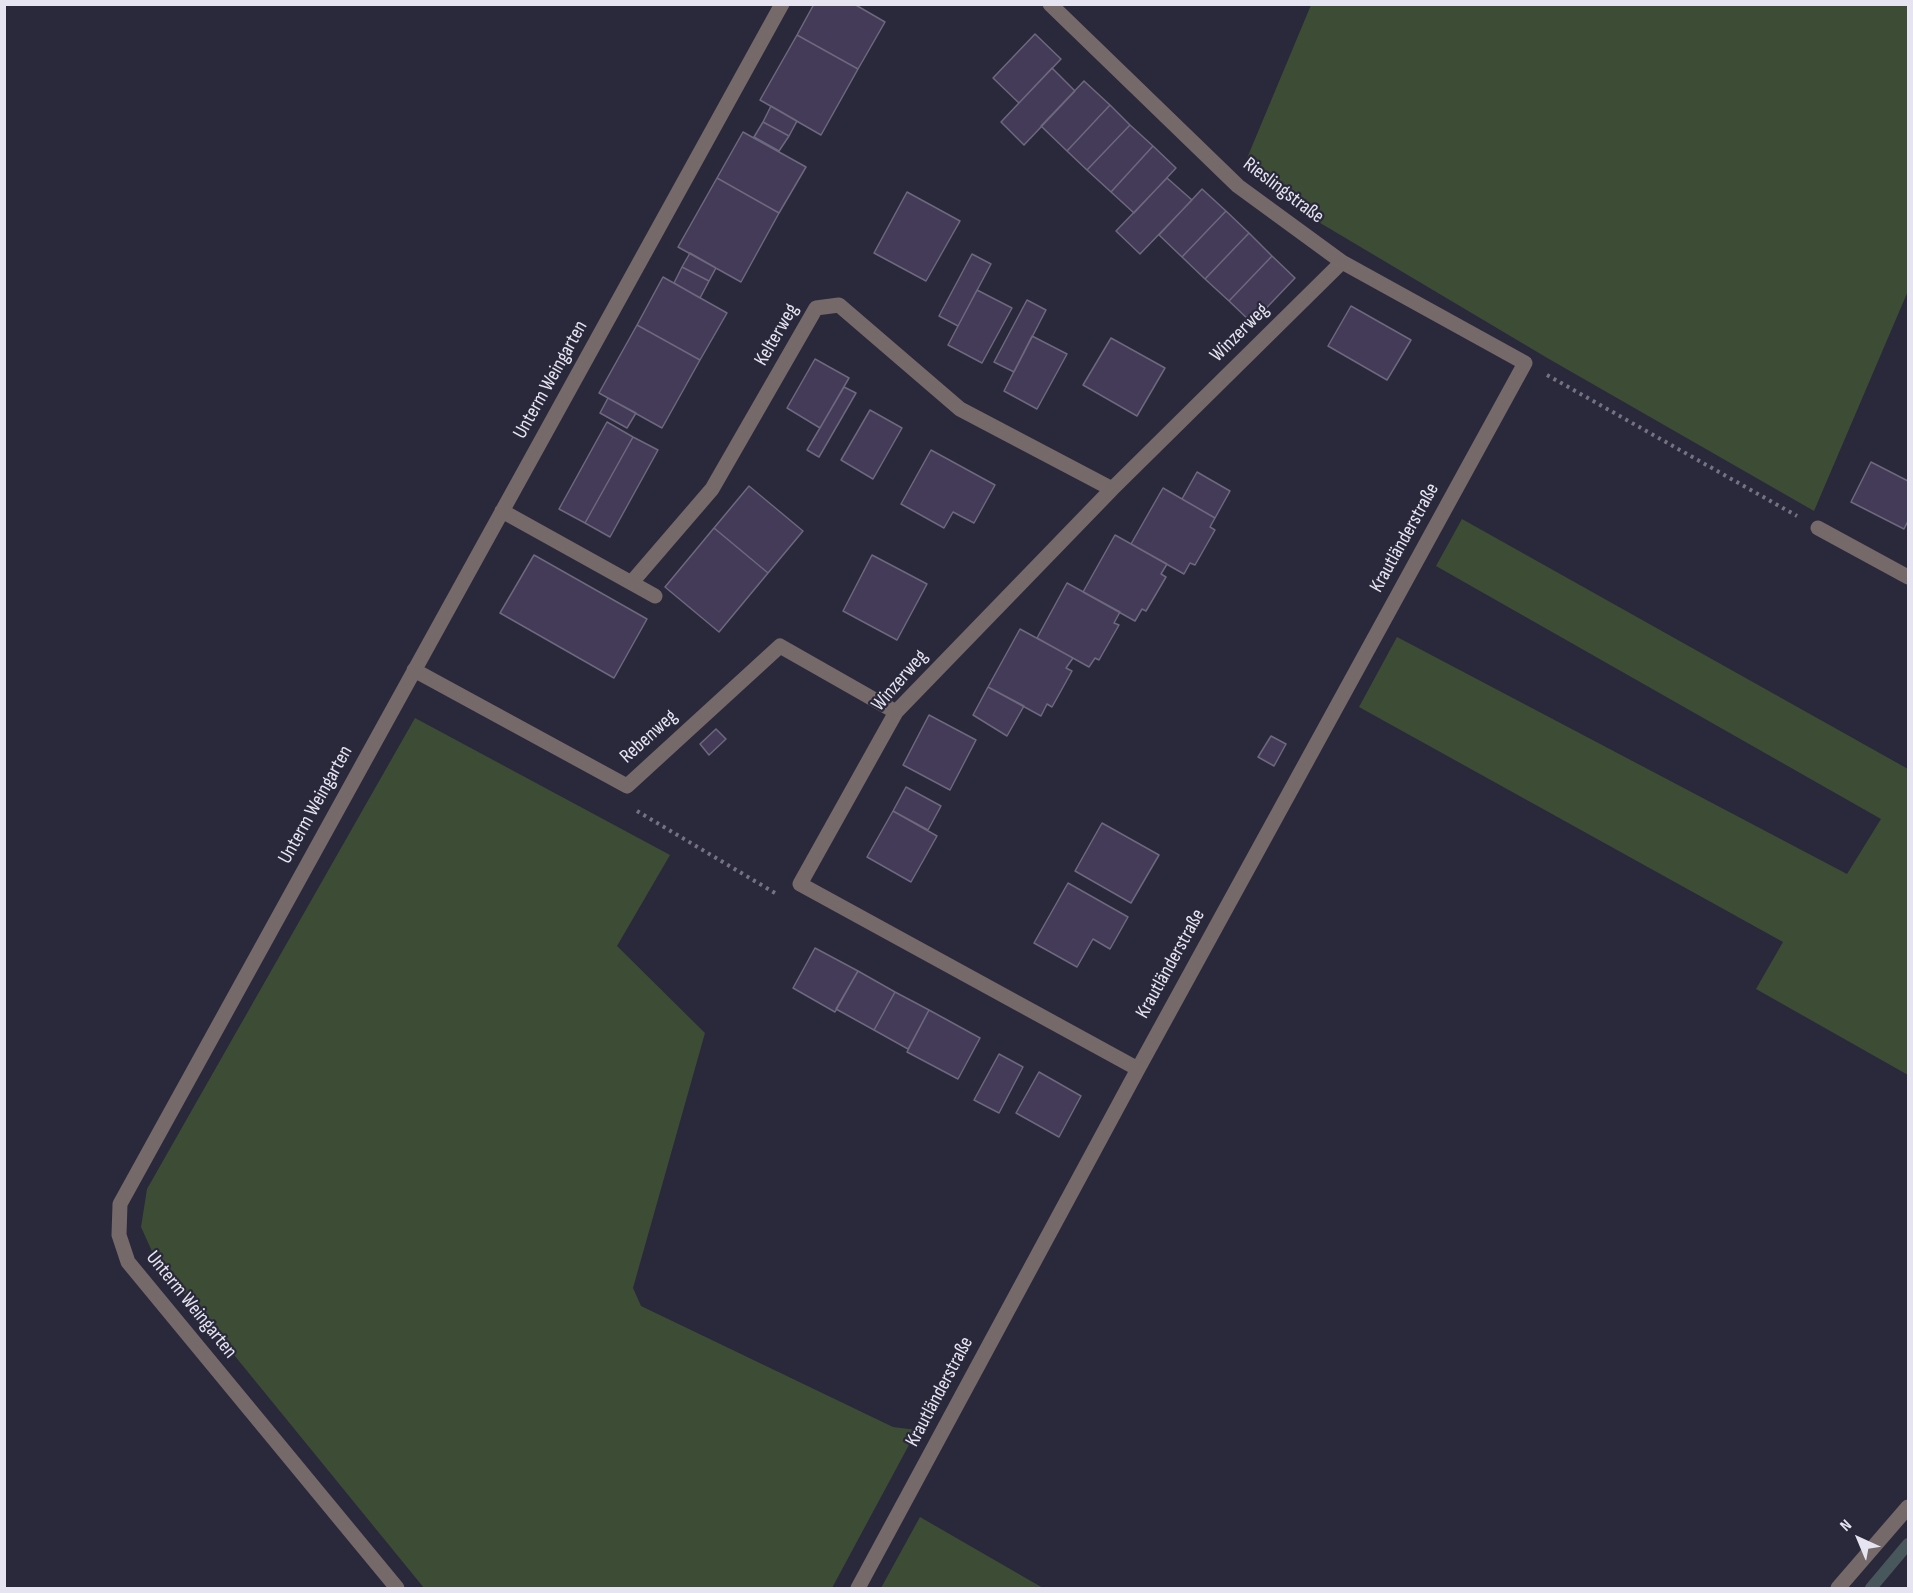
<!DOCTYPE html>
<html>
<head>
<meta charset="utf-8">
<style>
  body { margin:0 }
  #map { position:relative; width:1913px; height:1593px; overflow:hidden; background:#2a283b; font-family:"Sofia Sans Condensed",sans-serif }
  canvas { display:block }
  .frame { position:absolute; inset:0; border:6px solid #e5e4f0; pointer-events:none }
  .north { position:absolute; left:1829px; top:1509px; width:60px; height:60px; -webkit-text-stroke:4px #2a283b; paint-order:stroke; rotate:316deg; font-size:16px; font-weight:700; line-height:24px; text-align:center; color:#e5e4f0 }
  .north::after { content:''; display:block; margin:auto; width:21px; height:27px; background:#e5e4f0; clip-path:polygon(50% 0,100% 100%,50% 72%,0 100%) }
</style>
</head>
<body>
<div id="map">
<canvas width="1913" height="1593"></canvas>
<div class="frame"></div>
<div class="north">N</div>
</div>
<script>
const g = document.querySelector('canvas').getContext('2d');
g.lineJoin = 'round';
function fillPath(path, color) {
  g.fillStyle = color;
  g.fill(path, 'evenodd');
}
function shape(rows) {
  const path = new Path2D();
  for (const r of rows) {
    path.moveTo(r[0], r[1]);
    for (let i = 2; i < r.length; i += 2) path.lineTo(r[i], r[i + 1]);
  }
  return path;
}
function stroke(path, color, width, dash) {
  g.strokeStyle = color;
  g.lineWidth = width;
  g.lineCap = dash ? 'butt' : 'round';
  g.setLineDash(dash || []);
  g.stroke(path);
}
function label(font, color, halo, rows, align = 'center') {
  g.font = font + ' "Sofia Sans Condensed",sans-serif';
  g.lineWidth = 4.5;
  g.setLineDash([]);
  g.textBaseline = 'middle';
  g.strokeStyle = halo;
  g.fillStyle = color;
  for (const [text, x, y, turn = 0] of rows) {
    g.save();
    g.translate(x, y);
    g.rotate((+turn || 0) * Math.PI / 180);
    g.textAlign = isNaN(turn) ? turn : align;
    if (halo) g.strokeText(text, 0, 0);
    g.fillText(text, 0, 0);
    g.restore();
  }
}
fillPath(shape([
  [1311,5,1908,5,1908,291,1814,511,1549,359,1295,208,1245,163],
  [1462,519,1908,769,1908,1075,1756,989,1783,942,1359,707,1397,637,1847,874,1881,819,1436,566],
  [415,718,670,855,617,946,705,1033,633,1288,641,1306,893,1427,917,1430,832,1588,424,1588,155,1258,141,1227,147,1189],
  [920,1517,1043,1588,881,1588]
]), '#3d4d35');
stroke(shape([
  [1871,1588,1908,1544]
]), '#47575b', 12);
const building = shape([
  [814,4,854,4,885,22,858,69,797,35,814,4],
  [1035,34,1061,59,1019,103,993,78,1035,34],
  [797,35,858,69,821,135,760,100,797,35],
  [1052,68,1075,91,1024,145,1001,122,1052,68],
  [1084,81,1110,105,1067,151,1041,126,1084,81],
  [1110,105,1130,125,1087,170,1067,151,1110,105],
  [771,106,797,121,789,136,763,122,771,106],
  [763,122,789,136,779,151,754,137,763,122],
  [1130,125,1153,146,1111,192,1087,170,1130,125],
  [743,132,806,167,779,213,717,178,743,132],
  [1153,146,1176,168,1134,213,1111,192,1153,146],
  [717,178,779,213,741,282,678,247,717,178],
  [1167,178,1192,200,1140,254,1116,231,1167,178],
  [1202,189,1226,211,1182,257,1159,235,1202,189],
  [907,192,960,221,926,281,874,253,907,192],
  [1226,211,1249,233,1205,279,1182,257,1226,211],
  [1249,233,1272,256,1229,301,1205,279,1249,233],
  [690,253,716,268,709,281,682,267,690,253],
  [972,254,991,264,958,326,939,316,972,254],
  [1272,256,1295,278,1252,323,1229,301,1272,256],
  [682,267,709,281,700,298,674,283,682,267],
  [663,277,727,313,700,360,637,325,663,277],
  [977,290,1012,308,982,363,948,345,977,290],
  [1027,300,1046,310,1014,372,994,362,1027,300],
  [1351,306,1411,340,1387,380,1328,346,1351,306],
  [637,325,700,360,662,428,599,393,637,325],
  [1032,336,1067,354,1037,409,1004,391,1032,336],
  [1111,338,1165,368,1137,416,1083,385,1111,338],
  [815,359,849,378,820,428,787,408,815,359],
  [844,387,856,393,819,457,807,450,844,387],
  [608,398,636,413,627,428,600,413,608,398],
  [870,410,902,428,873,479,841,460,870,410],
  [607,422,633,437,585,523,559,509,607,422],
  [633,437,658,450,610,537,585,523,633,437],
  [931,450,995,485,974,523,953,512,944,528,901,504,931,450],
  [1871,462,1908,481,1908,521,1904,529,1851,502,1871,462],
  [1197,472,1230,491,1215,518,1182,499,1197,472],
  [749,486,803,531,768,573,714,528,749,486],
  [1163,488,1215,518,1210,527,1215,530,1195,565,1190,563,1184,574,1131,544,1163,488],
  [714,528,768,573,719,632,665,587,714,528],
  [1115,535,1167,564,1161,574,1166,577,1146,611,1142,609,1135,621,1083,592,1115,535],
  [534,555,647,619,614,678,500,613,534,555],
  [872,555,927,584,897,640,843,611,872,555],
  [1067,583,1120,612,1114,623,1119,625,1099,660,1095,658,1089,667,1037,638,1067,583],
  [1020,629,1073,658,1066,668,1072,671,1052,707,1047,704,1041,716,988,687,1020,629],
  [988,687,1024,706,1007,736,973,715,988,687],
  [929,715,976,740,950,790,903,765,929,715],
  [716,729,726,739,709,755,700,744,716,729],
  [1271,736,1286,744,1274,766,1258,757,1271,736],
  [906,787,941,806,928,830,893,811,906,787],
  [893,811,937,836,911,882,867,857,893,811],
  [1102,823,1159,855,1131,903,1075,871,1102,823],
  [1068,883,1128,917,1110,949,1093,939,1077,967,1034,943,1068,883],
  [815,948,858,971,835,1012,793,988,815,948],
  [858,971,895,992,874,1030,836,1009,858,971],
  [895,992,929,1010,908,1049,874,1030,895,992],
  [929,1010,980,1038,958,1079,907,1052,929,1010],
  [999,1054,1023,1067,999,1113,974,1100,999,1054],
  [1039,1072,1081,1096,1059,1137,1016,1113,1039,1072]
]);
fillPath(building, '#433b58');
stroke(building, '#6e687e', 1.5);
stroke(shape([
  [1547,375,1797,516],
  [637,811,775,893]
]), '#747283', 4, [3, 4.5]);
stroke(shape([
  [502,511,655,596],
  [1818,528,1908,577],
  [632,582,712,489,816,308,839,305,960,409,1112,489],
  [414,670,627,786,780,646,896,712],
  [1138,1069,800,884,896,712,1112,489,1342,262],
  [397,1588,128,1262,119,1235,120,1204,782,4],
  [858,1588,1138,1069,1525,363,1342,262,1238,186,1050,4],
  [1838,1588,1908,1507]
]), '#756969', 15);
label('20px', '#e5e4f0', '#2a283b', [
  ["Rieslingstraße",1283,191,37],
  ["Winzerweg",1240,333,-45],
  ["Kelterweg",777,335,-60],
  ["Unterm Weingarten",551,380,-61],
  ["Krautländerstraße",1405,538,-61],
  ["Winzerweg",900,681,-49],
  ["Rebenweg",649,737,-42],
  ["Unterm Weingarten",316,805,-61],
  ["Krautländerstraße",1171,964,-61],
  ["Unterm Weingarten",191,1305,51],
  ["Krautländerstraße",940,1392,-62]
]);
</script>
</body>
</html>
